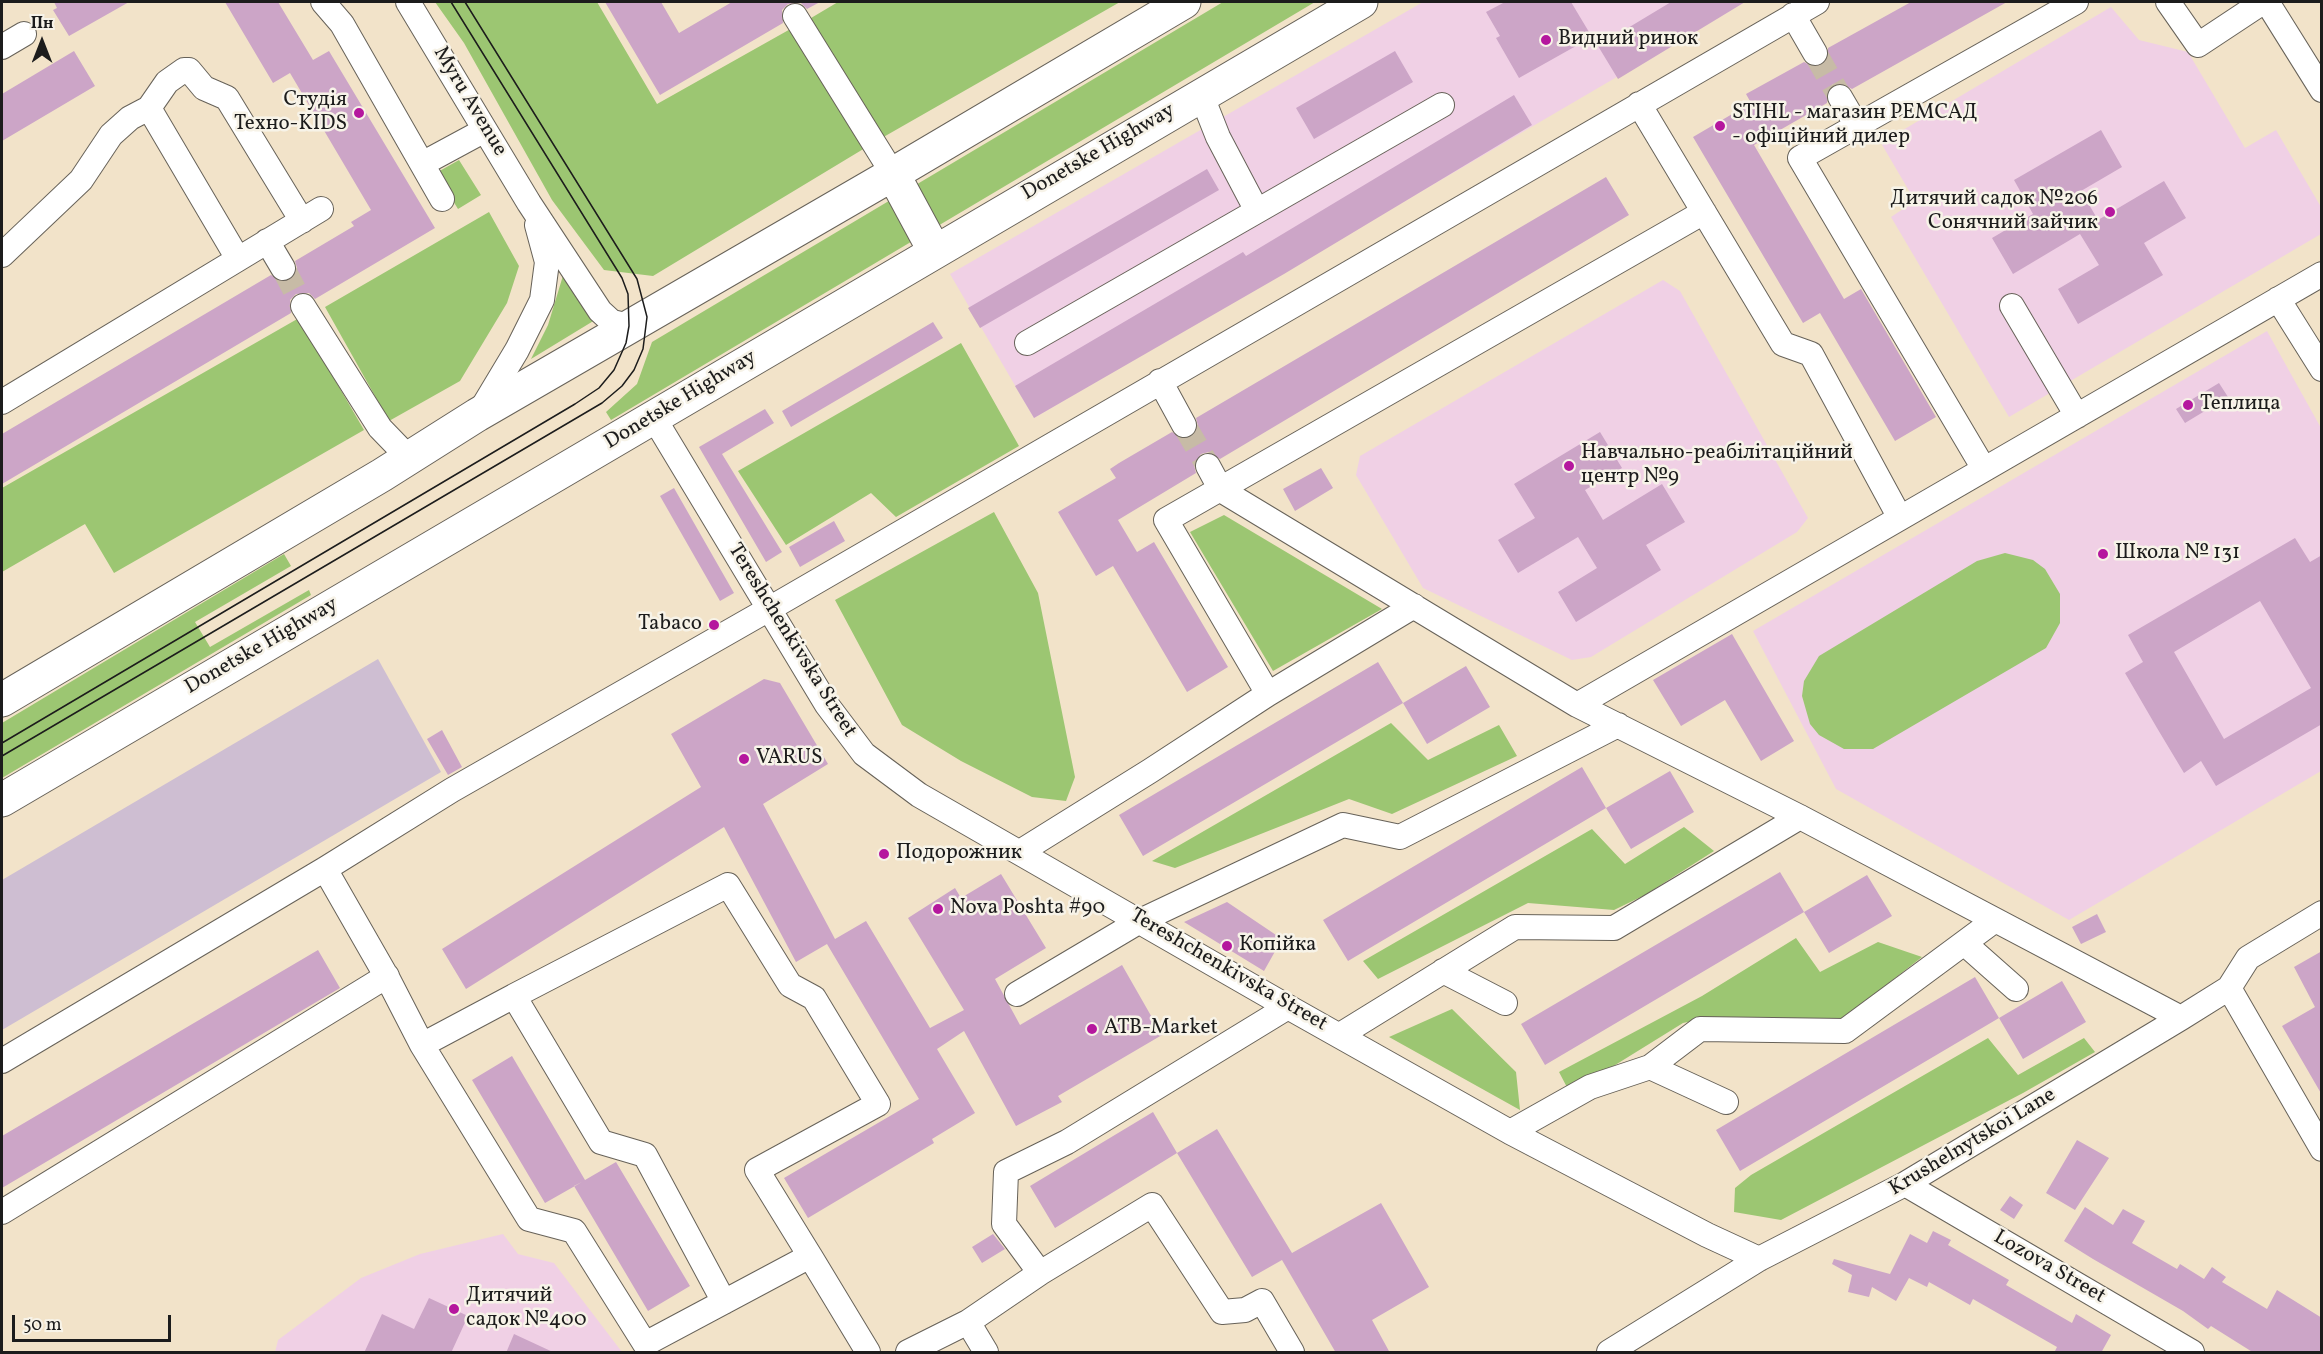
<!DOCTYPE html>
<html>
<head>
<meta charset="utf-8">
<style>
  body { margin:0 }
  #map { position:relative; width:2323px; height:1354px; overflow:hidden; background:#f2e3c9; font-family:Vollkorn,serif }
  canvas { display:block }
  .frame { position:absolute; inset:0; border:3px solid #1c1c1c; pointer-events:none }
  .north { position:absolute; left:12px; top:12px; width:60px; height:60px; -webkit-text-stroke:4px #f7f3e8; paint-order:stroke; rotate:0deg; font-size:16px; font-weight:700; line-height:24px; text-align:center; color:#1c1c1c }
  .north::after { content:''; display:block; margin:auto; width:21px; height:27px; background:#1c1c1c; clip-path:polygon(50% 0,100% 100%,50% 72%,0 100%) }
  .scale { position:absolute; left:12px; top:1315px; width:159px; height:27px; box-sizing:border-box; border:3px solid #1c1c1c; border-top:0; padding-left:8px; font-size:18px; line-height:21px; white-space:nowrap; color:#1c1c1c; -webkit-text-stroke:4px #f7f3e8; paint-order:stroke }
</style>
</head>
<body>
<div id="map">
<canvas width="2323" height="1354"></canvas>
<div class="frame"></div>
<div class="north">Пн</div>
<div class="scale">50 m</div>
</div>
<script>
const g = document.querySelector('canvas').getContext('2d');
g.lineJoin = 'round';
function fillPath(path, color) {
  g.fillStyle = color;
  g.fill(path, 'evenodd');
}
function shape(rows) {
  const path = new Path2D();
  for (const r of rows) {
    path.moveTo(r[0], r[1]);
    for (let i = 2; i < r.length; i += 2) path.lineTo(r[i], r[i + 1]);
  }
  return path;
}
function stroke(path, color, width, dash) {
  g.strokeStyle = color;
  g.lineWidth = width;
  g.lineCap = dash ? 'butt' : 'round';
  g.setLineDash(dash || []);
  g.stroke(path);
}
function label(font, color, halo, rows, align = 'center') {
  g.font = font + ' Vollkorn,serif';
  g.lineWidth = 5;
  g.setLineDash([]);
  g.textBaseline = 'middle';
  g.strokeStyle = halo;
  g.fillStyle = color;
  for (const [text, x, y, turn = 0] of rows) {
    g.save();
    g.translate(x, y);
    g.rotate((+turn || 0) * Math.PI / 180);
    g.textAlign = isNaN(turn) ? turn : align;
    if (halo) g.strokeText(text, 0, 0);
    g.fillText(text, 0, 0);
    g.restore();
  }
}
fillPath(shape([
  [1423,2,1745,2,1034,418,950,274],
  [2111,7,2139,40,2188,52,2245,148,2276,130,2321,207,2321,234,2009,417,1891,217,1915,201,1881,143],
  [1663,280,1680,291,1808,518,1797,532,1591,657,1572,660,1423,588,1356,475,1360,456],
  [2267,331,2321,428,2321,771,2069,920,1836,789,1753,631],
  [503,1234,518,1254,554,1263,622,1352,275,1352,278,1340,361,1278,420,1254]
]), '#f0d0e5');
fillPath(shape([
  [378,659,441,772,2,1030,2,880]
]), '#cebed2');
fillPath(shape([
  [435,2,597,2,657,104,794,27,870,145,653,276,604,270,552,200,464,43],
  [838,2,1120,2,880,139,806,21],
  [1223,2,1315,2,611,420,606,412,637,384,652,342],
  [459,160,481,195,458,209,436,173],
  [489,212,519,266,507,303,460,381,389,421,325,307],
  [565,269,595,320,531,359,548,325],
  [299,318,364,430,114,573,85,524,2,572,2,488],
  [961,343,1019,446,896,517,871,493,786,545,738,471],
  [994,512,1038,593,1075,777,1066,801,1032,797,961,761,902,725,835,600],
  [1224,515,1382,609,1273,671,1190,532],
  [2005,553,2033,560,2045,569,2060,594,2060,623,2046,648,1873,749,1844,749,1819,735,1810,724,1802,696,1804,681,1819,656,1977,561],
  [284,554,291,566,195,622,210,647,309,590,311,595,2,778,2,723],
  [1391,723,1428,760,1499,725,1517,756,1392,814,1349,799,1175,868,1152,861],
  [1684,827,1714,851,1645,895,1614,910,1528,903,1378,979,1363,961,1592,829,1625,864],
  [1796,938,1820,972,1878,942,1922,957,1840,1021,1710,1017,1683,1023,1570,1093,1559,1072,1702,996],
  [1452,1009,1516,1072,1520,1110,1389,1037],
  [1988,1038,2018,1075,2084,1038,2095,1052,2023,1093,1781,1220,1734,1212,1735,1188,1751,1175]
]), '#9cc672');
fillPath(shape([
  [54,2,129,2,69,36,53,10,57,8],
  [225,2,278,2,313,60,329,51,435,228,315,299,309,293,296,294,290,300,291,313,2,484,2,434,271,275,283,282,291,280,297,268,295,261,354,226,351,222,371,210,290,73,273,83],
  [605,2,661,2,679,33,732,2,820,2,807,9,801,3,788,4,782,10,783,23,660,95],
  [1505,2,1571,2,1592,37,1519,78,1496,38,1500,36,1486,12],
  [1671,2,1745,2,1618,79,1598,46],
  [1911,2,2007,2,1852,89,1840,83,1833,84,1827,90,1827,103,1754,145,1844,299,1861,289,1936,417,1895,441,1820,313,1803,323,1693,137,1751,103,1746,94,1804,62,1814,67,1822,66,1828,60,1828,48],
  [74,51,95,86,2,141,2,94],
  [1395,51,1413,82,1314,139,1296,108],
  [1514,95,1532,125,1284,274,1034,418,1015,386,1243,252,1246,256],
  [2101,130,2122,167,2081,191,2098,220,2164,181,2186,218,2144,243,2163,275,2078,324,2058,289,2099,265,2080,234,2013,274,1992,238,2033,214,2014,180],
  [1207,169,1219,190,980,328,968,308],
  [1606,177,1629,215,1220,459,1209,452,1201,454,1194,465,1196,473,1118,520,1137,552,1154,542,1228,667,1187,692,1113,566,1096,576,1058,512,1116,478,1110,469,1119,463,1172,432,1183,439,1191,437,1198,426,1196,418],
  [933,322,943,338,791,427,782,411],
  [2219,383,2228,397,2185,423,2176,409],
  [765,409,774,423,722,454,782,552,766,562,699,447],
  [1600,432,1622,468,1585,490,1603,520,1662,484,1685,522,1646,545,1661,570,1576,622,1558,592,1597,568,1578,537,1518,573,1498,540,1535,518,1514,484],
  [1321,468,1333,488,1295,511,1283,489],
  [674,488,734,593,720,601,660,496],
  [834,521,845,541,800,567,789,547],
  [2295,538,2310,562,2322,555,2322,724,2216,786,2201,761,2184,773,2157,728,2125,673,2143,662,2128,635],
  [2260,601,2311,688,2224,739,2174,652],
  [1732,634,1794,741,1761,761,1725,700,1681,726,1653,680],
  [1378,662,1403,703,1143,856,1119,815],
  [1466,666,1490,707,1427,744,1403,703],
  [764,679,780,683,828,764,763,804,835,939,866,921,930,1028,964,1010,908,918,955,888,961,898,1001,874,1046,948,995,979,1020,1025,1122,965,1162,1035,1058,1096,1062,1102,1016,1126,964,1031,937,1049,975,1113,932,1139,934,1143,808,1218,784,1178,919,1099,827,944,796,962,724,827,466,989,442,949,701,787,671,734],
  [442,730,462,767,448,775,427,739],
  [1582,767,1606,808,1348,961,1323,920],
  [1670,771,1694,812,1631,849,1606,808],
  [1780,872,1804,912,1545,1065,1521,1024],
  [1867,875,1892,916,1829,953,1804,912],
  [1227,902,1282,939,1264,971,1184,922],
  [2097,914,2106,932,2081,944,2072,927],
  [318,950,340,988,2,1188,2,1136],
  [2322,951,2322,1095,2282,1026,2315,1007,2294,967],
  [1975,977,1999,1018,1740,1171,1716,1130],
  [2062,981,2086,1022,2023,1059,1999,1018],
  [512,1056,585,1180,616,1162,690,1286,648,1311,574,1186,582,1182,545,1203,472,1080],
  [1153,1112,1177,1153,1055,1228,1030,1186],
  [1217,1129,1292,1253,1381,1203,1429,1287,1372,1320,1390,1353,1336,1353,1282,1260,1252,1277,1177,1153],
  [2077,1140,2109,1158,2075,1210,2046,1193],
  [2010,1196,2023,1205,2014,1219,2000,1210],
  [2085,1207,2113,1225,2123,1209,2145,1221,2132,1243,2177,1269,2180,1264,2204,1279,2212,1267,2226,1277,2222,1282,2267,1309,2277,1290,2322,1318,2322,1353,2254,1353,2211,1326,2208,1329,2183,1311,2093,1259,2064,1241],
  [1933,1231,1951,1240,1948,1245,2009,1280,2006,1285,2072,1323,2076,1314,2111,1335,2101,1353,2054,1353,2057,1347,1973,1299,1970,1305,1929,1282,1927,1287,1909,1278,1896,1301,1872,1287,1869,1297,1848,1292,1852,1275,1832,1264,1834,1259,1890,1274,1910,1234,1927,1243],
  [993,1234,1005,1249,982,1263,972,1247],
  [429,1298,468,1316,451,1353,364,1353,382,1314,414,1329],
  [514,1334,555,1353,506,1353]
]), '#cca5c7');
stroke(shape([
  [1815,53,1840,97],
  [283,268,303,306],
  [1184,425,1208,466]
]), '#c7bba6', 24, [24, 12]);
const minor = shape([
  [323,2,342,24,442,199],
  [408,2,529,203,600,311,612,322,629,326],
  [2168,2,2198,45,2263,2],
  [2267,2,2322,90],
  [1793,15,1815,53],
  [795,16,893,174],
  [2,47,24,34],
  [1201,94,1218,137,1257,211],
  [1840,97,1857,126],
  [1639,104,1783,344,1811,354,1900,518],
  [149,108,238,259],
  [422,164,485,130],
  [267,241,283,268],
  [2,255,81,180,111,135,130,118,149,108,167,82,184,70,189,70,204,88,227,98,302,221],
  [2278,299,2322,369],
  [303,306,380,428,409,458],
  [2012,306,2077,416],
  [1027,343,1442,105],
  [1160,381,1184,425],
  [2,402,321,209],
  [481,410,517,350,542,300,547,262,537,225],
  [654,418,827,705,864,754,919,795,1288,1007,1510,1132,1707,1235,1759,1259],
  [1208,466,1221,490,1577,705,1800,817,2181,1018],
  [1984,469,1800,158,2076,2],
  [1268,694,1166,520,1704,212],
  [1577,705,2322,274],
  [1020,852,1150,771,1268,694,1414,606],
  [325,869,388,979,422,1045,514,996],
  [1964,943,2016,989],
  [1443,971,1505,1003],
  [2229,988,2322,1149],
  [1017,994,1140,921,1343,825,1400,837,1618,725],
  [1340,1035,1515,927,1614,928,1800,817],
  [422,1045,529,1219,574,1231,645,1344,810,1256,868,1352],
  [2,1061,325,869,452,790,769,609,1817,2],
  [1650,1067,1726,1102],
  [1510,1132,1590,1087,1650,1067,1700,1029,1845,1031,1995,920],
  [1905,1184,2192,1352],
  [2,1212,387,976],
  [1040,1273,1004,1224,1006,1172,1067,1142,1288,1007],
  [724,1302,645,1155,601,1142,514,996,728,885,790,985,814,998,878,1104,757,1170,810,1256],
  [908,1352,968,1322],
  [986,1352,968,1322,1040,1273,1152,1205,1222,1312,1245,1310,1262,1301,1292,1352],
  [1609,1352,1759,1259,1905,1184,2181,1018,2229,988,2248,958,2322,913]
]);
const highway = shape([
  [893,174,934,250],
  [2,700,382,475,477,415,893,174,1184,2],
  [2,800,1361,2]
]);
stroke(minor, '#676259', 26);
stroke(highway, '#676259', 35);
stroke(minor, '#fff', 24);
stroke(highway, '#fff', 33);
stroke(shape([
  [2,743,575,404,599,388,614,370,626,343,629,326,628,294,622,278,451,2],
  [2,756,602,403,622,386,634,370,643,349,647,317,637,279,465,2]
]), '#1c1c1c', 1.5);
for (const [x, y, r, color] of [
  [1546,40,6,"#b5179e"],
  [359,113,6,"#b5179e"],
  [1720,126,6,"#b5179e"],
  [2110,212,6,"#b5179e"],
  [2188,405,6,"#b5179e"],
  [1569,466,6,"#b5179e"],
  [2103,554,6,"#b5179e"],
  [714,625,6,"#b5179e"],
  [744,759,6,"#b5179e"],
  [884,854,6,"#b5179e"],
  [938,909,6,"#b5179e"],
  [1227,946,6,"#b5179e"],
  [1092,1029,6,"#b5179e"],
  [454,1309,6,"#b5179e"]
]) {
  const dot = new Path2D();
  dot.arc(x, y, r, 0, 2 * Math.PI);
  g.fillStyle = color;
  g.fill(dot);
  stroke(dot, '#f7f3e8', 2);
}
label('21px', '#1c1c1c', '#f7f3e8', [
  ["Видний ринок",1558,40],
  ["Студія",347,101,"right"],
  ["Техно-KIDS",347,125,"right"],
  ["STIHL - магазин РЕМСАД",1732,114],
  ["- офіційний дилер",1732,138],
  ["Дитячий садок №206",2098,200,"right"],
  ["Сонячний зайчик",2098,224,"right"],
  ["Теплица",2200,405],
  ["Навчально-реабілітаційний",1581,454],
  ["центр №9",1581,478],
  ["Школа № 131",2115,554],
  ["Tabaco",702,625,"right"],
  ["VARUS",756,759],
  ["Подорожник",896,854],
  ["Nova Poshta #90",950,909],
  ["Копійка",1239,946],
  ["ATB-Market",1104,1029],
  ["Дитячий",466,1297],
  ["садок №400",466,1321]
], 'left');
label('21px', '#1c1c1c', '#f7f3e8', [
  ["Myru Avenue",469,102,59],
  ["Donetske Highway",1099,153,-30],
  ["Donetske Highway",681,401,-31],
  ["Tereshchenkivska Street",791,641,58],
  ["Donetske Highway",262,647,-30],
  ["Tereshchenkivska Street",1228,971,30],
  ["Krushelnytskoi Lane",1973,1143,-31],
  ["Lozova Street",2049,1268,30]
]);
</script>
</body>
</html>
